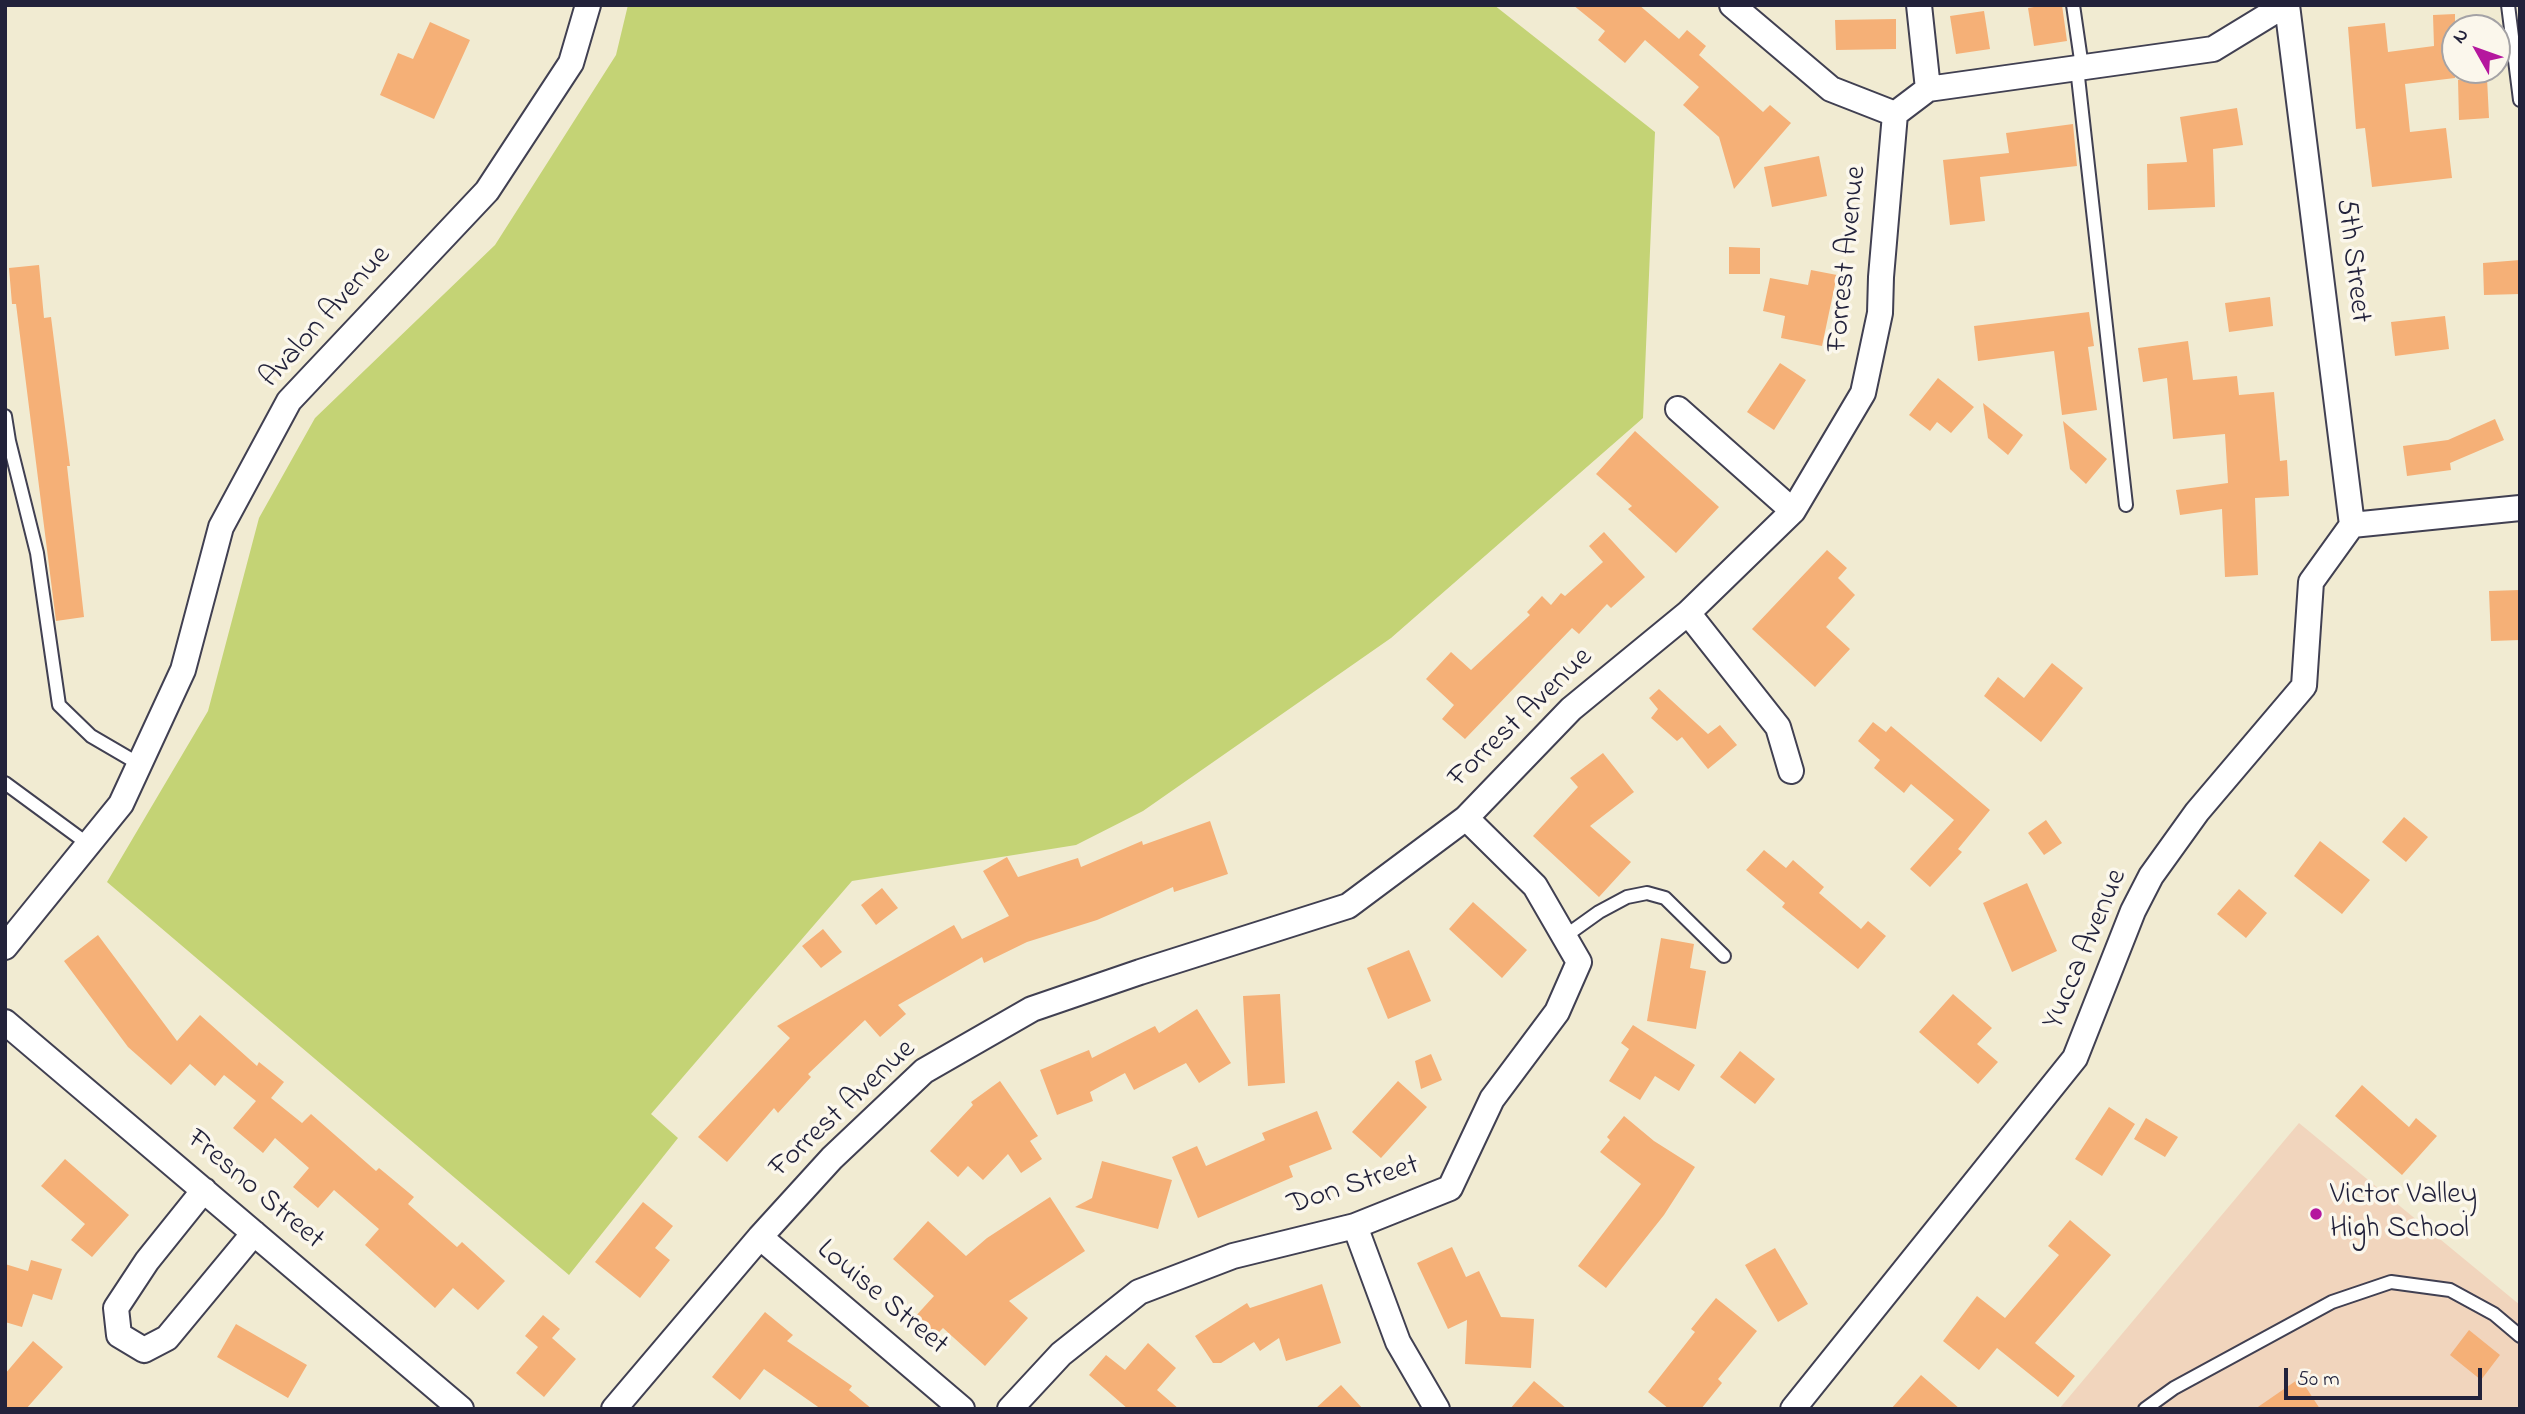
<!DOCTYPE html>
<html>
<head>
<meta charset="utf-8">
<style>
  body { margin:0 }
  #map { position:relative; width:2525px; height:1414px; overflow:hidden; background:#f1ebd2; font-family:"Indie Flower",sans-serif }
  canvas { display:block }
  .frame { position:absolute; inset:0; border:7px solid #22223b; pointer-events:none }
  .north { position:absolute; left:2441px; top:14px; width:70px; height:70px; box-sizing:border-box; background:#fbf7ec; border:2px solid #a4a2a5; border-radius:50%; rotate:310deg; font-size:19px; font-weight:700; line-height:28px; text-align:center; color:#22223b }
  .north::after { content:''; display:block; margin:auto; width:24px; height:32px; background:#b5179e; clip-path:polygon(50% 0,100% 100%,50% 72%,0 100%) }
  .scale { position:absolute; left:2284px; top:1368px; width:198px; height:32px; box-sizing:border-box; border:4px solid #22223b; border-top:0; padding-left:9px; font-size:21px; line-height:24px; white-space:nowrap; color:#22223b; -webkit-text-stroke:5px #fbf7ec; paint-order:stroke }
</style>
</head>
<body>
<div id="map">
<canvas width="2525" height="1414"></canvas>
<div class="frame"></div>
<div class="north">N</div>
<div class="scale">50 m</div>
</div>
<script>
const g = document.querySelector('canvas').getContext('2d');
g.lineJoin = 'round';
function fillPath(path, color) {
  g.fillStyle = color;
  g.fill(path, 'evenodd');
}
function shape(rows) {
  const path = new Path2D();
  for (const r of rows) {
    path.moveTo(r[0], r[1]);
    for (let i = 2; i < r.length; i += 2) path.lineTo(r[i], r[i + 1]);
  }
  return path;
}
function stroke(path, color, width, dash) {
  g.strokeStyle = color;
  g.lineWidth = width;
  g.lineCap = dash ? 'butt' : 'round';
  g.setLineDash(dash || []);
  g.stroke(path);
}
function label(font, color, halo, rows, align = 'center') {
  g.font = font + ' "Indie Flower",sans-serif';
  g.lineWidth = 7;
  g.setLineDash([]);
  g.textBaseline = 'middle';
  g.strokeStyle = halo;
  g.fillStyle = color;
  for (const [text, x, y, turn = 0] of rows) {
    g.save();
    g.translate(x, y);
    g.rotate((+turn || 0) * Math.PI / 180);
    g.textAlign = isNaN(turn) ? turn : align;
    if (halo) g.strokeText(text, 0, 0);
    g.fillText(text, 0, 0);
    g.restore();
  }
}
fillPath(shape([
  [2299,1123,2520,1305,2520,1409,2059,1409]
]), '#f1d5bd');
fillPath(shape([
  [628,5,1494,5,1655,132,1643,418,1391,638,1143,811,1076,845,852,881,651,1114,678,1138,569,1275,107,882,208,711,259,518,315,418,495,245,616,55]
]), '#c4d375');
fillPath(shape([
  [1573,5,1639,5,1679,39,1687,30,1706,46,1699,55,1763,112,1770,105,1791,123,1734,189,1719,137,1683,105,1699,87,1645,40,1625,63,1598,40,1605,31],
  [2046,5,2062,5,2067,41,2034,46,2028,8],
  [1984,11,1990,49,1956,54,1950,16],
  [2455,14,2455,78,2405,84,2410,132,2446,128,2452,178,2372,187,2365,128,2356,129,2348,27,2385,23,2388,52,2434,46,2433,15],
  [1896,19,1896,49,1836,50,1835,20],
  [430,22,470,40,434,119,380,95,398,53,413,59],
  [2487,78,2489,118,2459,120,2458,80],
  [2237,108,2243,145,2213,149,2215,207,2148,210,2147,164,2187,162,2180,117],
  [2073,124,2077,166,1980,177,1985,221,1950,225,1943,160,2009,153,2006,133],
  [1819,156,1827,196,1772,207,1764,167],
  [1729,247,1760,248,1760,274,1729,274],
  [2520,260,2520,294,2484,295,2483,263],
  [39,265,44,318,51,317,70,466,67,466,84,617,56,621,16,304,12,304,9,268],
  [1811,270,1837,275,1822,346,1781,338,1785,316,1763,311,1770,278,1808,285],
  [2270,297,2273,326,2229,332,2225,303],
  [2089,312,2094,346,2088,347,2097,410,2062,415,2054,351,1978,361,1974,326],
  [2445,316,2449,349,2395,356,2391,322],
  [2188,341,2193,380,2237,376,2239,395,2274,392,2280,461,2287,460,2289,496,2255,498,2258,575,2225,577,2222,509,2180,515,2176,490,2228,483,2225,434,2173,439,2167,378,2143,382,2138,348],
  [1780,363,1806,380,1774,430,1747,412],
  [1938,378,1974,407,1951,433,1937,422,1930,431,1909,415],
  [1983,403,2023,435,2008,455,1988,438],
  [2495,419,2504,440,2450,463,2451,470,2407,476,2403,446,2448,440],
  [2063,421,2107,459,2086,484,2070,469],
  [1635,431,1719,507,1676,553,1628,509,1632,506,1596,474],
  [1604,532,1645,577,1611,608,1607,604,1579,634,1572,628,1465,739,1442,719,1454,705,1426,679,1451,652,1471,670,1530,615,1527,612,1542,596,1551,605,1561,593,1565,596,1603,562,1589,546],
  [1827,550,1847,568,1838,578,1855,595,1826,627,1850,649,1815,687,1752,629],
  [2520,590,2520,640,2491,641,2489,591],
  [2052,663,2083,688,2041,742,1984,696,1998,677,2024,698],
  [1659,689,1708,734,1720,725,1737,745,1708,769,1682,737,1677,741,1651,718,1658,709,1649,698],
  [1873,722,1886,732,1891,726,1990,810,1958,849,1962,852,1930,887,1910,869,1954,820,1911,784,1904,793,1874,768,1880,760,1858,741],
  [1603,753,1634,792,1590,826,1631,862,1599,897,1533,836,1578,787,1570,778],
  [2404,817,2428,837,2406,862,2382,842],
  [2046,820,2062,843,2044,855,2028,833],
  [1210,821,1228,874,1174,892,1173,887,1097,920,1027,942,984,963,982,957,898,1005,906,1014,880,1037,865,1020,808,1074,811,1077,778,1113,774,1108,727,1162,698,1137,790,1038,777,1026,954,925,962,939,1009,916,983,871,1007,857,1018,877,1078,858,1081,867,1142,841,1143,845],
  [2320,841,2370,880,2342,914,2294,876],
  [1764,850,1786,868,1793,860,1824,887,1819,893,1861,929,1868,921,1886,936,1858,969,1782,907,1785,903,1746,870],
  [2027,883,2057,951,2012,972,1983,903],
  [882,888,898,908,876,925,861,905],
  [2239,889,2267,913,2246,938,2217,914],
  [1473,902,1527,950,1502,978,1449,929],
  [823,929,842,952,821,968,802,946],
  [98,935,177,1041,200,1015,257,1066,259,1062,284,1082,271,1098,302,1123,311,1114,376,1171,379,1168,414,1197,408,1204,457,1247,462,1242,505,1281,478,1310,453,1288,435,1308,365,1245,379,1229,334,1190,318,1208,293,1187,309,1168,275,1138,263,1153,233,1128,256,1101,224,1075,215,1086,190,1064,171,1085,128,1047,64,961],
  [1661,938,1694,944,1690,968,1706,971,1696,1029,1647,1021],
  [1409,950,1431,1001,1388,1019,1367,968],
  [1280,994,1285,1083,1248,1086,1243,996],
  [1953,994,1992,1028,1977,1044,1998,1062,1978,1084,1919,1032],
  [1197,1009,1231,1063,1199,1083,1186,1063,1134,1090,1125,1073,1090,1092,1093,1101,1057,1115,1040,1070,1089,1050,1092,1058,1155,1026,1159,1033],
  [1633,1025,1695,1065,1679,1091,1655,1076,1640,1100,1609,1081,1629,1049,1621,1043],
  [1740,1051,1775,1079,1755,1104,1720,1077],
  [1431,1054,1442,1080,1421,1089,1415,1061],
  [1000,1081,1038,1136,1030,1141,1042,1159,1021,1173,1008,1154,983,1180,968,1166,958,1177,930,1151,973,1105,971,1102],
  [1398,1081,1427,1107,1381,1158,1352,1132],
  [2362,1085,2409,1127,2416,1118,2437,1136,2402,1175,2335,1116],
  [2109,1107,2135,1124,2102,1176,2075,1159],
  [1317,1111,1332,1149,1289,1166,1293,1177,1198,1218,1172,1157,1197,1146,1206,1166,1265,1140,1262,1133],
  [1624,1116,1654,1141,1695,1167,1664,1215,1606,1288,1578,1266,1641,1184,1600,1152,1610,1140,1607,1137],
  [2146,1118,2178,1137,2165,1157,2134,1139],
  [65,1159,129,1215,92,1257,71,1240,85,1224,41,1186],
  [1102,1161,1172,1180,1158,1229,1075,1207,1092,1198],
  [1050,1197,1085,1251,1009,1301,1028,1318,985,1366,943,1328,934,1337,913,1319,934,1296,893,1259,928,1221,966,1256,987,1238],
  [643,1202,673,1226,655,1248,670,1260,640,1298,595,1262],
  [2070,1220,2111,1255,2035,1343,2075,1376,2058,1397,1997,1348,1979,1370,1943,1341,1977,1296,2005,1318,2059,1255,2048,1246],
  [1452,1247,1466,1277,1479,1271,1501,1317,1534,1319,1531,1368,1465,1364,1467,1320,1448,1329,1417,1263],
  [1775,1248,1808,1304,1778,1322,1745,1265],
  [31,1260,62,1269,52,1300,33,1294,22,1327,5,1322,5,1264,28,1271],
  [1322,1284,1341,1343,1286,1361,1279,1338,1260,1351,1254,1342,1221,1363,1213,1363,1195,1336,1247,1303,1250,1308],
  [1716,1298,1757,1331,1718,1379,1722,1383,1701,1409,1669,1409,1648,1392,1695,1332,1691,1329],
  [765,1312,793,1335,787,1341,852,1386,849,1390,872,1409,821,1409,764,1369,740,1400,712,1377],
  [543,1315,560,1329,552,1338,576,1359,544,1397,516,1373,538,1347,525,1336],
  [236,1324,307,1365,288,1398,217,1357],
  [2469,1330,2500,1355,2481,1380,2450,1355],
  [33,1341,63,1367,26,1409,5,1409,5,1374],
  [1148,1343,1176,1368,1157,1390,1179,1409,1128,1409,1089,1375,1106,1355,1125,1370],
  [1921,1375,1960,1409,1891,1409],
  [2300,1378,2320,1409,2255,1409],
  [1534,1381,1567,1409,1510,1409],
  [1341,1385,1363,1409,1315,1409]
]), '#f5b077');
const service = shape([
  [2073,5,2082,67],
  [2508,5,2520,100],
  [2077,68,2126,505],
  [5,416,9,441,37,553,59,705,91,736,139,764],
  [5,783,88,844],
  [1564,937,1599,912,1627,897,1647,893,1665,898,1724,956],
  [2145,1409,2174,1388,2332,1302,2391,1282,2450,1290,2494,1314,2520,1336]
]);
const minor = shape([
  [1732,5,1831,89,1895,114],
  [1919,5,1928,89],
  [2287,5,2352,525],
  [1678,409,1793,511],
  [1688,613,1778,727,1791,771],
  [5,947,121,804,183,670,221,527,289,401,487,191,571,63,588,5],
  [5,1022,461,1409],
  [204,1190,147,1261,116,1308,119,1335,144,1350,167,1338,254,1233],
  [1355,1226,1398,1342,1437,1409],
  [760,1237,962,1409],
  [614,1409,760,1237,832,1158,924,1071,1032,1009,1140,972,1348,906,1466,818,1571,709,1688,613,1793,511,1863,393,1880,313,1881,277,1895,114,1928,89,2213,49,2285,5],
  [1010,1409,1061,1354,1139,1292,1233,1256,1355,1226,1450,1188,1492,1099,1557,1012,1579,962,1535,886,1466,818],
  [1793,1409,2075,1058,2133,911,2151,876,2197,812,2304,686,2311,582,2352,525,2520,508]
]);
stroke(service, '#414052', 16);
stroke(minor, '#414052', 28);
stroke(service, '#fff', 12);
stroke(minor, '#fff', 24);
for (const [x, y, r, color] of [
  [2316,1214,7,"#b5179e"]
]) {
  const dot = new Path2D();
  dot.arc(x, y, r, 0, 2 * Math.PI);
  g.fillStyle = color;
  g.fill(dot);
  stroke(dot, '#fbf7ec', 2.5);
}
label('30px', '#22223b', '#fbf7ec', [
  ["Forrest Avenue",1849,259,-84],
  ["5th Street",2351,261,83],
  ["Avalon Avenue",327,318,-48],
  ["Forrest Avenue",1522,719,-44],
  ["Yucca Avenue",2087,950,-67],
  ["Forrest Avenue",844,1110,-43],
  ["Don Street",1354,1187,-18],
  ["Fresno Street",254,1191,40],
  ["Louise Street",881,1299,40]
]);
label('30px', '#22223b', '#fbf7ec', [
  ["Victor Valley",2330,1197],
  ["High School",2330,1231]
], 'left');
</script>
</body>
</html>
